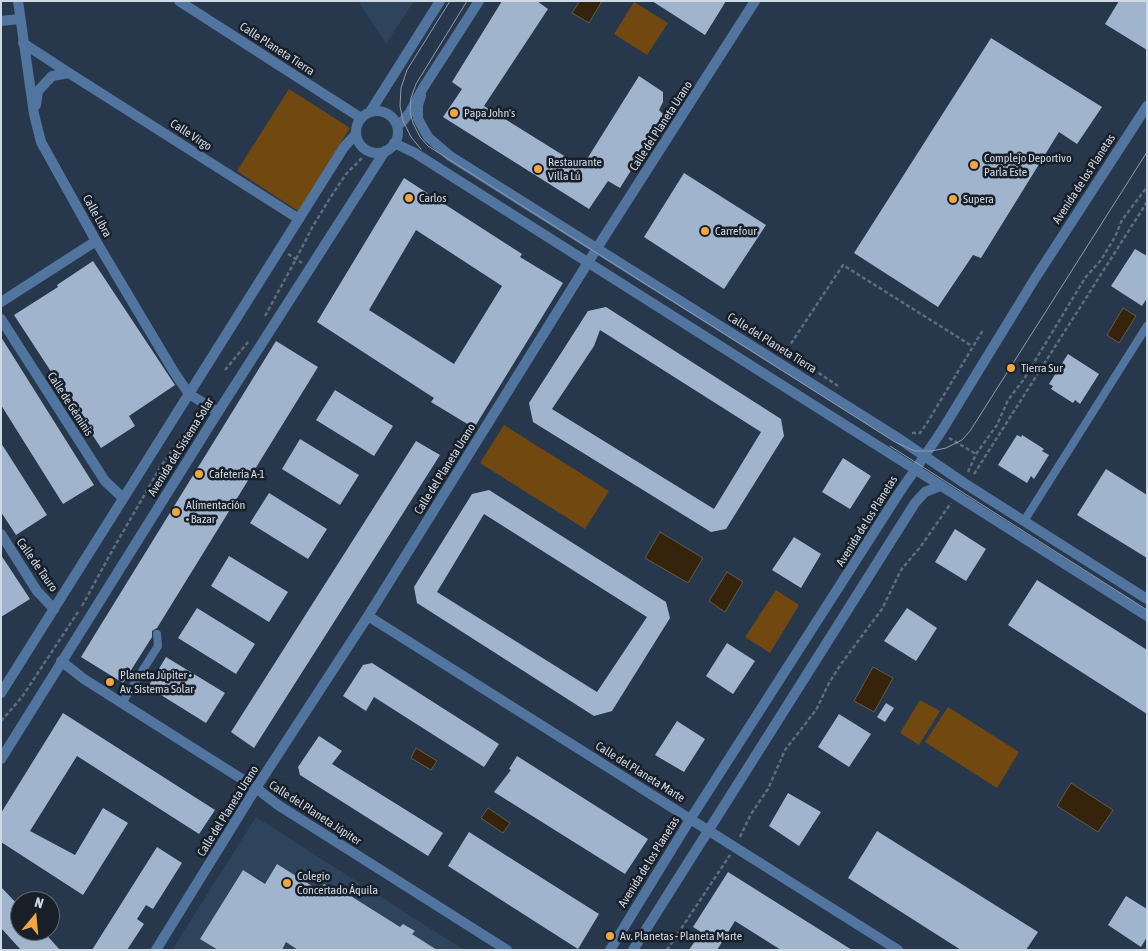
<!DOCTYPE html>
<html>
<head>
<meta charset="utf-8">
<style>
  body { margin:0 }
  #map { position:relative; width:1148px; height:951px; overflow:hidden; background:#28384c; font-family:"Asap Condensed",sans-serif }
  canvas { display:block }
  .frame { position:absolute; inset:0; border:2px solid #cfd9e6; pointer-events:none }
  .north { position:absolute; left:10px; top:891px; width:50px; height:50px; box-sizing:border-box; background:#181f28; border:1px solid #616974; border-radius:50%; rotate:17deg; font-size:14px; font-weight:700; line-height:20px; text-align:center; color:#cfd9e6 }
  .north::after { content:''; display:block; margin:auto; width:18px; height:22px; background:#f2a541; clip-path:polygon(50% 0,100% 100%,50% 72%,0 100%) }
</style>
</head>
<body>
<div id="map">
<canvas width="1148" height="951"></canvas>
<div class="frame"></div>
<div class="north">N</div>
</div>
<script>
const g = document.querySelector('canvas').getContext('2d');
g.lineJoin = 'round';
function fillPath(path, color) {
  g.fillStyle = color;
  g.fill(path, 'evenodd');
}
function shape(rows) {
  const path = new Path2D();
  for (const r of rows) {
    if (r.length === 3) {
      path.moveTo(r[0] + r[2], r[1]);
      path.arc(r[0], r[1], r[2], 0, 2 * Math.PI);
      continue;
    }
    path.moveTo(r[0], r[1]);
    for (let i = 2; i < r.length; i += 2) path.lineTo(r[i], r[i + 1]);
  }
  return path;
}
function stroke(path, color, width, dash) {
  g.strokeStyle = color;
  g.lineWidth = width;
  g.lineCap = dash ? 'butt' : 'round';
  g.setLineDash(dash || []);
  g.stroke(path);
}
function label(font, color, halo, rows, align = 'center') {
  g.font = font + ' "Asap Condensed",sans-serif';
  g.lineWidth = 5;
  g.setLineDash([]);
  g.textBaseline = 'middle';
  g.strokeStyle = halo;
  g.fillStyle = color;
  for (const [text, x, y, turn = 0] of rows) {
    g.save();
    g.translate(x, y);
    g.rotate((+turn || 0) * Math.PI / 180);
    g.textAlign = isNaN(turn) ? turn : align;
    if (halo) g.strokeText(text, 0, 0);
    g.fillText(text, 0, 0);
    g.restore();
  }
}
fillPath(shape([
  [358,1,414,1,386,44],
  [256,817,464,950,172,950]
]), '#2e435c');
fillPath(shape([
  [634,2,668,23,647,55,614,34],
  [289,89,350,128,298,211,237,171],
  [504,425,609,491,585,529,480,463],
  [776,590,799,605,770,653,745,637],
  [920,700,940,711,919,745,900,733],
  [948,707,1019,752,997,788,925,742]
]), '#714810');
const water = shape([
  [580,1,602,1,589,23,572,13,580,1],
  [1123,308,1136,316,1119,343,1107,335,1123,308],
  [660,532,703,558,688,583,645,558,660,532],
  [727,572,743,582,725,612,709,601,727,572],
  [873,667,893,678,874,712,854,701,873,667],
  [416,748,437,761,431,770,411,758,416,748],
  [1071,783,1113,810,1098,832,1057,806,1071,783],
  [488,808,510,823,503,833,481,818,488,808]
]);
fillPath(water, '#36230c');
stroke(water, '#645a4d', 1);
fillPath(shape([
  [502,1,537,1,548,9,484,106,582,167,639,76,663,92,663,102,659,110,665,116,620,188,608,181,589,209,443,117,462,89,452,82],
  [652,1,726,1,705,35],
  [1119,1,1147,1,1147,50,1105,24],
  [991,38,1102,107,1077,144,1059,132,981,258,973,255,938,307,854,253],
  [684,173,766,225,724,289,644,237],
  [404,178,522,254,520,257,563,283,474,428,431,402,434,398,317,322],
  [416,230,502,286,454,364,369,310],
  [1135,249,1147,256,1147,298,1142,306,1111,286],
  [93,261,175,385,129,416,135,426,101,448,14,315,58,287,57,285],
  [606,307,781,419,784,436,726,529,711,532,533,422,529,403,588,311],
  [600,330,761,432,714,509,552,409,594,346],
  [1,337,94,485,63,504,1,405],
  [276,341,318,367,157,628,152,631,152,637,123,683,81,657],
  [1068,354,1099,374,1080,404,1075,400,1073,403,1051,389,1053,386,1049,384],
  [335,390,393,426,374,456,316,420],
  [1017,435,1021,437,1022,435,1044,449,1042,451,1049,455,1034,479,1031,476,1027,483,998,465],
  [300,439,359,475,340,505,282,469],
  [416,441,440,455,254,748,231,732],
  [1,443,47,515,16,535,1,512],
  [843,458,871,476,850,509,822,492],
  [1106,469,1147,495,1147,558,1077,515],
  [489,490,666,602,670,618,612,711,594,716,417,603,414,587,472,494],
  [484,514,647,617,597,692,437,592],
  [269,493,327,529,308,559,250,523],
  [955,529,986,549,966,581,935,562],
  [794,537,821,554,801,588,772,570],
  [1,555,30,599,1,617],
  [229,556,288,592,269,622,211,586],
  [1037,580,1147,650,1147,714,1008,625],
  [197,608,255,644,236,674,178,638],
  [907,608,937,628,916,661,884,641],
  [727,643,755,661,733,694,706,676],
  [166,657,225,693,206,723,148,687],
  [372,663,499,744,484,767,374,697,366,711,343,696,363,665],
  [886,703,894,708,885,722,877,717],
  [63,713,215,810,199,834,77,756,30,831,75,855,103,808,128,823,83,895,1,842,1,813],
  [839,714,871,734,849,767,818,747],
  [677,721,705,739,684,772,655,755],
  [319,736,342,751,332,764,443,833,428,856,300,775,298,767],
  [517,756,648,839,625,874,494,792,511,770,509,769],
  [788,793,821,812,799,846,769,826],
  [877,831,1038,932,1026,950,961,950,848,878],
  [469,832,599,914,578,949,448,866],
  [157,847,182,863,153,909,146,905,137,919,144,924,127,950,92,950],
  [277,864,320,891,324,884,344,896,346,893,400,927,403,924,415,931,412,934,437,950,298,950,286,942,282,950,218,950,200,939,243,870,265,884],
  [728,872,852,950,781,950,735,921,717,950,689,950,701,932,693,927],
  [1,887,20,907,20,931,43,931,60,950,21,950,1,928],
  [1126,896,1147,909,1147,937,1141,947,1108,925]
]), '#a1b4cd');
stroke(shape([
  [288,254,302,263],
  [265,316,296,259,313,226,330,198,346,174,362,158],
  [225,370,248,342],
  [838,386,786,351,843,265,972,346],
  [912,433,920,433,927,423,983,330],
  [949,438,976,454],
  [968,472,976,454,997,425,1008,400,1024,379,1085,278,1101,260,1115,237,1122,220,1147,187],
  [974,474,1147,202],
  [82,606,112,551,161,466,197,416],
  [1,721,22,697,78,612],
  [740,837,751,814,768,789,785,750,816,710,829,683,841,664,882,609,901,570,921,546,951,503],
  [667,950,730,855]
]), '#5e6c7e', 2.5, [4, 2.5]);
stroke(shape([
  [1024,521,1147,326],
  [122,703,158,646,157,634]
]), '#5275a0', 8);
stroke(shape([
  [18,1,34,114,41,142,96,241,174,372,189,394,218,412],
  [179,1,361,118],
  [1,21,20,19],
  [23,43,69,73],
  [421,96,418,105,418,119,428,137,450,156,898,438,964,483,1147,599],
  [36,105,38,91,52,76,69,73,299,219],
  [394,143,415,153,1147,616],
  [1,302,96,241],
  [1,319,105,481,123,498],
  [1,534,37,591,54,609],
  [368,616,898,950],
  [61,661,84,679,256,788,278,805,507,950],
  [156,950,256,788,368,616,597,248,755,1]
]), '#5275a0', 10);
stroke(shape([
  [377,132,21],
  [370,112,440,1],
  [397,126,403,121,410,112,423,88,479,1],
  [1,693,344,147,356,134],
  [1,759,218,412,385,151],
  [610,950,691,818,899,493,941,432,1034,280,1147,106],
  [633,950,915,503,925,492,940,486]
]), '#5275a0', 10);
stroke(shape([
  [467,1,416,84,411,98,410,112,413,123,420,137,428,146,895,442,915,451,931,451,946,448,962,440,970,431,1147,152],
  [421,149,411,137,403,121,400,106,401,88,407,70,450,1],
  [890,446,1147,610]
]), '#8f9bab', 1);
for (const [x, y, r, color] of [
  [454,113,5,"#f2a541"],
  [974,165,5,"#f2a541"],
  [538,169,5,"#f2a541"],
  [409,198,5,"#f2a541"],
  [953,199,5,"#f2a541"],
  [705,231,5,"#f2a541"],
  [1011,368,5,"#f2a541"],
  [199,474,5,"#f2a541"],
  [176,512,5,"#f2a541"],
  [110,682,5,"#f2a541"],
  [287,883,5,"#f2a541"],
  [610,936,5,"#f2a541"]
]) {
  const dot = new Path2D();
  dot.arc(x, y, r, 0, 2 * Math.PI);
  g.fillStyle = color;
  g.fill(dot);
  stroke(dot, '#181f28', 2);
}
label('12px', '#cfd9e6', '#181f28', [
  ["Calle Planeta Tierra",277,49,33],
  ["Calle del Planeta Urano",661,126,-57],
  ["Calle Virgo",191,135,33],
  ["Avenida de los Planetas",1084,179,-57],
  ["Calle Libra",97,216,61],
  ["Calle del Planeta Tierra",772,343,32],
  ["Calle de Géminis",70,404,57],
  ["Avenida del Sistema Solar",181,447,-58],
  ["Calle del Planeta Urano",445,469,-58],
  ["Avenida de los Planetas",867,521,-58],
  ["Calle de Tauro",37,565,55],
  ["Calle del Planeta Marte",640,772,32],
  ["Calle del Planeta Urano",228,811,-58],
  ["Calle del Planeta Júpiter",315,813,33],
  ["Avenida de los Planetas",649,862,-58]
]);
label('12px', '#cfd9e6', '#181f28', [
  ["Papa John's",464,113],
  ["Complejo Deportivo",984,158],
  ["Parla Este",984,172],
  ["Restaurante",548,162],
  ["Villa Lú",548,176],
  ["Carlos",419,198],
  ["Supera",963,199],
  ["Carrefour",715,231],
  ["Tierra Sur",1021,368],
  ["Cafetería A-1",209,474],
  ["Alimentación",186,505],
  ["- Bazar",186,519],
  ["Planeta Júpiter -",120,675],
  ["Av. Sistema Solar",120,689],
  ["Colegio",297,876],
  ["Concertado Áquila",297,890],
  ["Av. Planetas - Planeta Marte",620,936]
], 'left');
</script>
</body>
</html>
